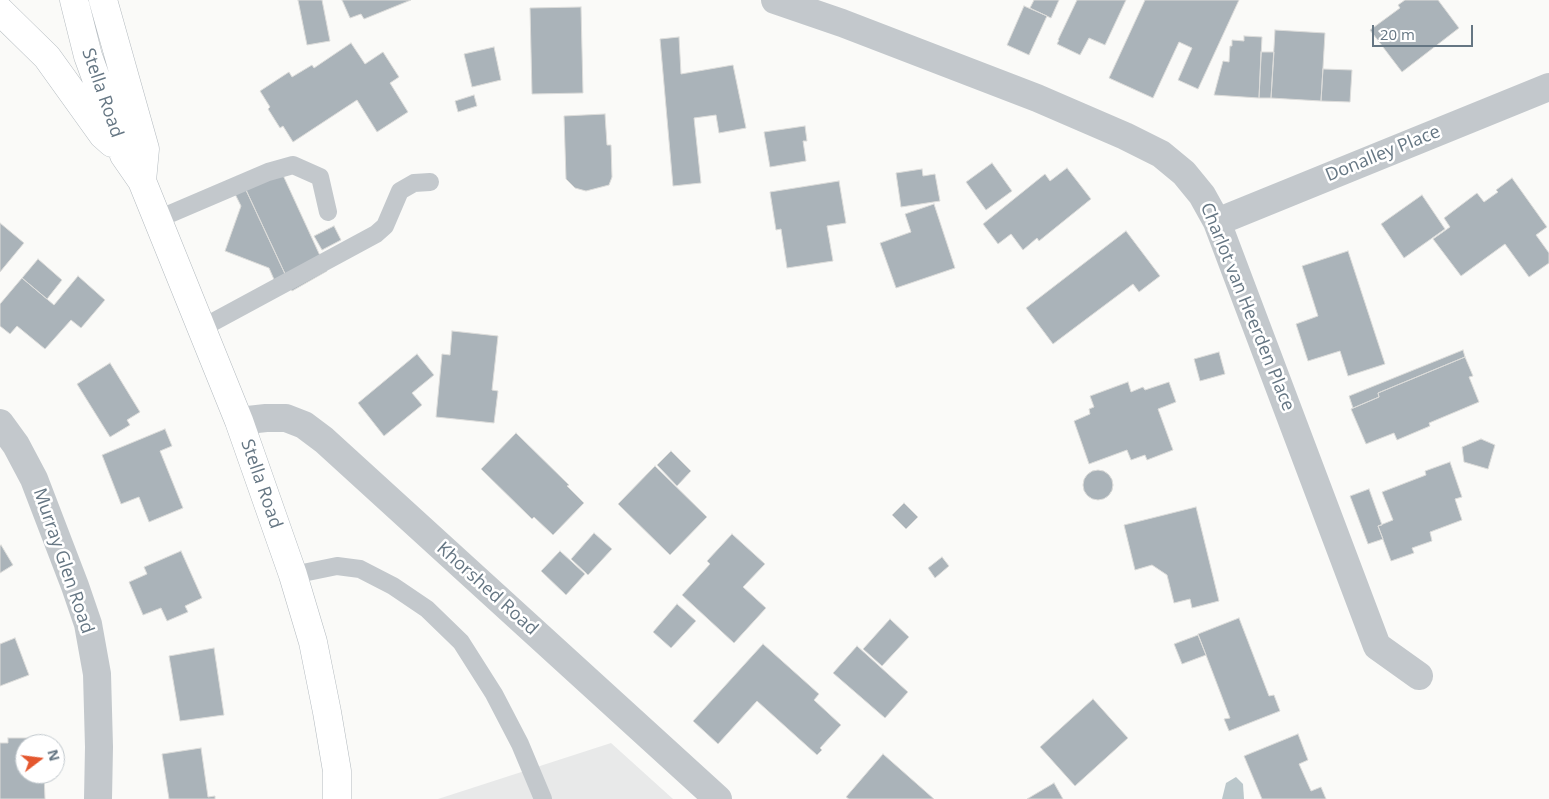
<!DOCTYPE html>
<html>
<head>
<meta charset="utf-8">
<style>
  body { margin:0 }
  #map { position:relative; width:1549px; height:799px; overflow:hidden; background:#fafaf8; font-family:"Open Sans",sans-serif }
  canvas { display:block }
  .north { position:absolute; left:15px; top:734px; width:50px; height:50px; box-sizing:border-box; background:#fff; border:1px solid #c1c8cd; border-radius:50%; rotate:75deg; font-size:14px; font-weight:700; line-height:20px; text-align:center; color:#657683 }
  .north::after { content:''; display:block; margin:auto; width:18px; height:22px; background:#e4572e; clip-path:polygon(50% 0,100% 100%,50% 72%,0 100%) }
  .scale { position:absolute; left:1372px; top:25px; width:101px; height:22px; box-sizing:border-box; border:2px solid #657683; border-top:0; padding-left:6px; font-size:15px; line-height:18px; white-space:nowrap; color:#657683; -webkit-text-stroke:4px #fff; paint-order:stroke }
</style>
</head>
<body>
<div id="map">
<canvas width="1549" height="799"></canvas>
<div class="north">N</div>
<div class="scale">20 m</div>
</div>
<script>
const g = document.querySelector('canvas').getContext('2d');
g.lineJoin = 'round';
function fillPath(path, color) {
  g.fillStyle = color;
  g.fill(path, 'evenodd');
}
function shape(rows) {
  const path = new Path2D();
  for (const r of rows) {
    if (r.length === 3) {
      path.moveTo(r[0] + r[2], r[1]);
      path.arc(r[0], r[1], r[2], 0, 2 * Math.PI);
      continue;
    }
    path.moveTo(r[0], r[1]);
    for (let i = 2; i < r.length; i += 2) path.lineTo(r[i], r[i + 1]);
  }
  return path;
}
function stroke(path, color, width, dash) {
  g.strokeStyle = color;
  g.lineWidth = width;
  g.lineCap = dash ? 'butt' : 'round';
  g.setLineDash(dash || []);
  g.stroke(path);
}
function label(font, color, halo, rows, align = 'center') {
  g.font = font + ' "Open Sans",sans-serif';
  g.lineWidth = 5;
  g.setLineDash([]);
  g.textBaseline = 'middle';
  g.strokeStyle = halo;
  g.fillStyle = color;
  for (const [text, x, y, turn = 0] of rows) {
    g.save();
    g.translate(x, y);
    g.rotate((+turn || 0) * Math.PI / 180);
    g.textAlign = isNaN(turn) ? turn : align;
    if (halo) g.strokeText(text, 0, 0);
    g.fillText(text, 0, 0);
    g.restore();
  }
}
fillPath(shape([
  [611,743,673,799,438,799]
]), '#e8e9e9');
fillPath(shape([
  [1236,777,1243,784,1244,799,1222,799,1226,783]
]), '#bbc7cb');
const building = shape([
  [298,0,322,0,330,41,307,45,298,0],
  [342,0,411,0,364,19,361,14,350,18,342,0],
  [1034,0,1059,0,1051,18,1030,8,1034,0],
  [1077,0,1126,0,1105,45,1089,38,1080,55,1057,44,1059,40,1058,40,1077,0],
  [1145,0,1239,0,1198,89,1178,80,1192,48,1179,42,1153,98,1109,78,1145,0],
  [1405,0,1438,0,1459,28,1402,72,1370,30,1400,8,1398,5,1405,0],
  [1024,6,1047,16,1029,55,1007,45,1024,6],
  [581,7,583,93,532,94,530,8,581,7],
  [1275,30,1325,33,1321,101,1271,98,1275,30],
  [1244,36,1262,37,1259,98,1214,95,1223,61,1229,62,1230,46,1232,46,1232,40,1244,41,1244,36],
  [679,37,681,74,733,65,746,128,719,133,716,115,694,118,701,183,673,186,660,39,679,37],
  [351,43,365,64,383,52,399,77,390,83,408,112,377,132,357,100,293,142,283,126,280,128,268,109,270,107,260,91,289,72,292,77,312,65,314,68,351,43],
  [494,47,501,80,472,87,464,54,494,47],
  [1261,52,1274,52,1271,98,1259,98,1261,52],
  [1323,69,1352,70,1350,102,1321,101,1323,69],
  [474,95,477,106,458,112,455,101,474,95],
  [605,114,607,145,611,145,612,177,609,185,586,191,575,188,566,179,564,116,605,114],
  [805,126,807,141,803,141,806,161,770,167,764,132,805,126],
  [992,163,1012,191,986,210,966,182,992,163],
  [1067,168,1091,199,1039,241,1037,238,1023,250,1011,234,998,244,983,224,1045,174,1050,181,1067,168],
  [922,169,923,176,935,174,940,201,901,207,896,173,922,169],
  [282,173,322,260,286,276,246,190,282,173],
  [1512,178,1547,227,1536,235,1549,253,1549,263,1529,277,1505,244,1461,276,1433,239,1450,227,1444,218,1477,193,1484,202,1498,192,1496,190,1512,178],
  [839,181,846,223,827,226,833,261,787,268,781,229,776,230,770,192,839,181],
  [246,190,286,276,322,260,327,271,292,291,286,279,276,284,269,268,225,251,241,206,235,194,246,190],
  [1422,195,1445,229,1404,258,1381,224,1422,195],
  [934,204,955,268,896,288,880,243,911,232,905,214,934,204],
  [0,223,24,243,0,272,0,223],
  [334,226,341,240,322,250,314,236,334,226],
  [1126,231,1160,276,1139,292,1133,284,1053,344,1026,308,1126,231],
  [1348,251,1385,364,1348,376,1340,351,1308,361,1296,324,1318,316,1302,266,1348,251],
  [38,259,62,280,47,299,22,278,38,259],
  [78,276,105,300,81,328,71,320,45,349,17,326,10,334,0,326,0,304,22,278,54,305,78,276],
  [452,331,498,336,492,390,498,391,494,423,436,417,442,354,450,355,452,331],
  [1463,350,1465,357,1378,393,1379,397,1353,408,1349,396,1463,350],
  [1219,352,1225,374,1200,381,1194,359,1219,352],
  [417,354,434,375,412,393,422,405,384,436,358,403,417,354],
  [1465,357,1473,376,1469,377,1479,402,1429,423,1430,426,1397,440,1394,433,1366,444,1351,409,1379,397,1378,393,1465,357],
  [110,363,140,412,127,420,130,425,110,437,77,384,110,363],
  [1128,382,1131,392,1143,387,1145,390,1169,382,1176,402,1158,409,1173,450,1147,460,1145,455,1131,460,1127,450,1089,464,1074,421,1090,414,1089,409,1094,407,1090,396,1128,382],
  [165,429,172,446,160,451,183,508,149,522,139,497,121,504,102,455,165,429],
  [516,433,569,485,567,486,584,503,553,535,534,517,532,519,481,469,516,433],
  [1481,439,1495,445,1488,469,1464,462,1462,447,1481,439],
  [671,451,691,471,677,486,657,465,671,451],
  [1450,462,1462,497,1455,499,1462,520,1430,532,1432,541,1412,548,1414,553,1391,561,1378,526,1393,520,1382,492,1426,475,1425,471,1450,462],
  [655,466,707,517,670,555,618,504,655,466],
  [1098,485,15],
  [1369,489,1382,525,1378,526,1383,539,1368,544,1350,496,1369,489],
  [904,503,918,517,906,529,892,515,904,503],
  [1196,507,1219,601,1192,608,1190,599,1174,603,1167,575,1152,565,1135,570,1124,525,1196,507],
  [594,533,612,549,588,575,571,559,594,533],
  [732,534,765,564,743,587,766,608,734,643,682,595,710,564,707,561,732,534],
  [1,545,13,565,0,573,0,546,1,545],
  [181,551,202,598,185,606,188,612,167,621,161,608,143,615,129,582,147,574,144,567,181,551],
  [560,551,585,574,566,595,541,571,560,551],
  [942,557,949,566,935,578,928,568,942,557],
  [677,604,696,621,671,648,653,632,677,604],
  [1239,618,1269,696,1274,695,1280,711,1229,731,1224,719,1230,718,1198,634,1239,618],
  [890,619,909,637,882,666,863,649,890,619],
  [1198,635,1206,655,1182,664,1174,644,1198,635],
  [15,638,29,675,0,686,0,644,15,638],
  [763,644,819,694,814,700,841,725,820,748,822,750,817,755,757,701,718,744,693,721,763,644],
  [857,646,908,692,885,718,833,673,857,646],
  [214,648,224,715,180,721,169,656,214,648],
  [1093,699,1128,738,1075,786,1040,747,1093,699],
  [1298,734,1308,760,1299,764,1311,791,1321,787,1326,799,1262,799,1244,756,1298,734],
  [8,738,35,738,35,744,25,744,25,774,44,774,45,799,0,799,0,743,8,743,8,738],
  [201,748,208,797,215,796,215,799,169,799,162,754,201,748],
  [883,754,934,799,849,799,846,797,883,754],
  [1054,783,1063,799,1027,799,1054,783]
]);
fillPath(building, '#aab3b9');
stroke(building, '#dcdcda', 1);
const secondary = shape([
  [74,0,88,56,124,155,142,181,239,421,293,575,313,642,327,712,337,771,337,799],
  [103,0,145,149,142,181],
  [0,11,47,57,103,135,112,143]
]);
stroke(secondary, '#b3babf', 29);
stroke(shape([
  [158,219,268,172,293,165,320,177,328,212],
  [202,328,376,234,385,226,400,191,414,183,430,182],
  [293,575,337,566,360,569,393,586,427,609,461,642,494,694,520,744,543,799]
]), '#c3c8cc', 18);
stroke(shape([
  [775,0,842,23,1037,98,1125,136,1161,154,1184,173,1202,195,1217,222,1377,646,1419,676],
  [1217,222,1549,87],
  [239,421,266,418,286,418,304,425,324,440,718,799],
  [0,423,16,445,34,479,75,586,88,624,97,674,99,747,98,799]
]), '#c3c8cc', 28);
stroke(secondary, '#fff', 28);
label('18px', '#657683', '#fff', [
  ["Stella Road",102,93,71],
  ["Donalley Place",1383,154,-22],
  ["Charlot van Heerden Place",1247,307,68],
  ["Stella Road",261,484,71],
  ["Murray Glen Road",63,561,71],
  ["Khorshed Road",487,589,42]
]);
</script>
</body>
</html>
